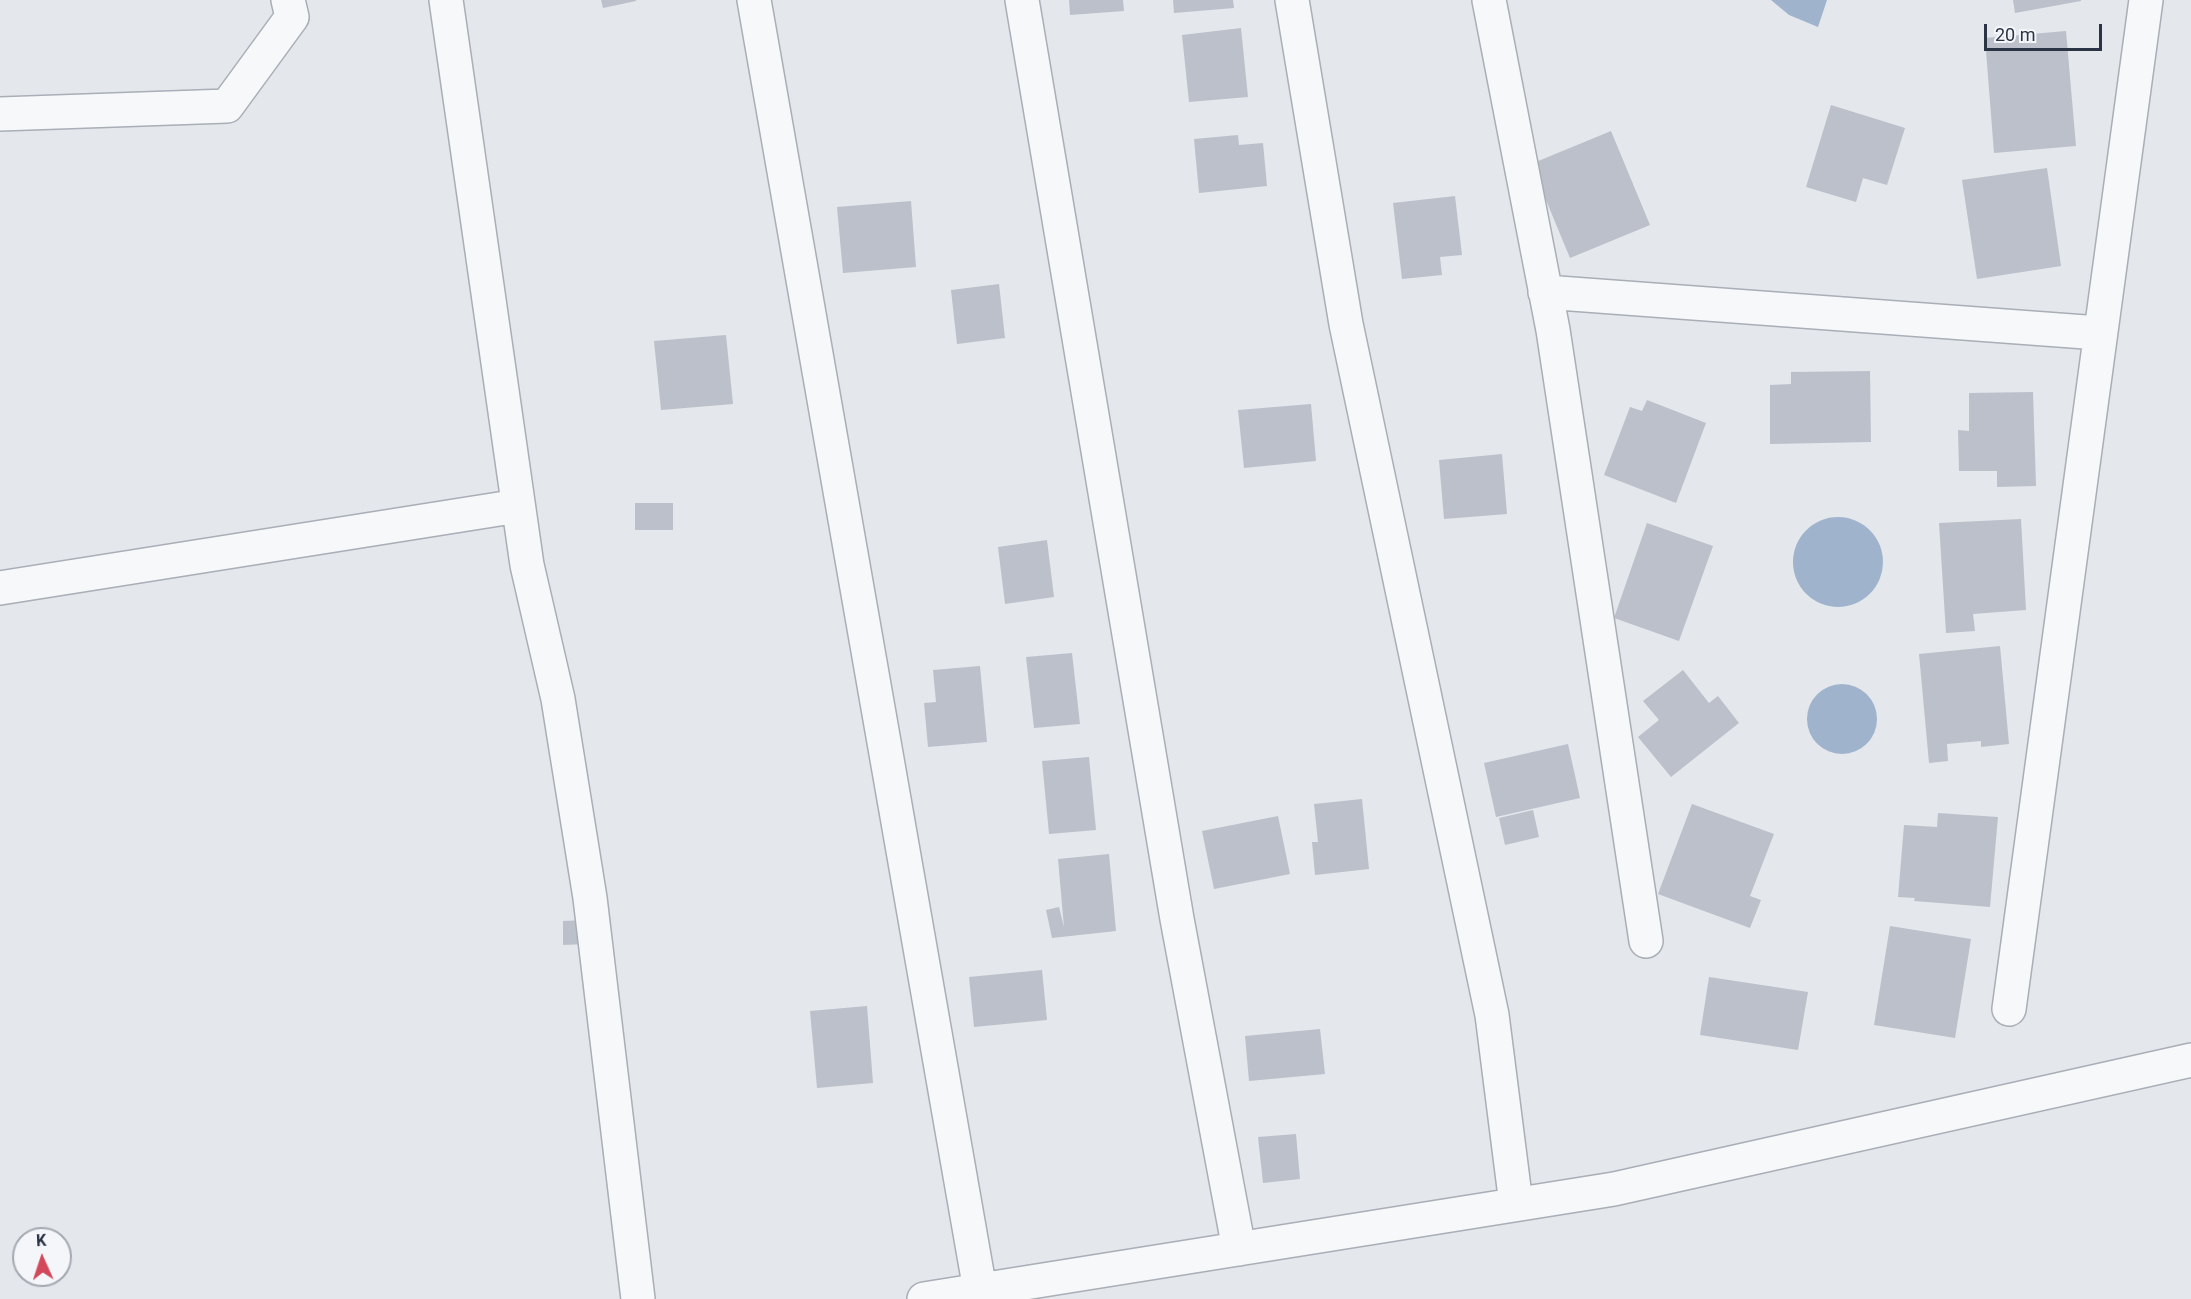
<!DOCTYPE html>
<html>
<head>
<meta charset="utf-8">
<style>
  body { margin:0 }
  #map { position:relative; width:2191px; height:1299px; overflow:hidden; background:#e4e7ec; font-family:Roboto,sans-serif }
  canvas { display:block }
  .north { position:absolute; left:12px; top:1227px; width:60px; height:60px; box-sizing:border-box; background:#f4f6f9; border:2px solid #a4a8b1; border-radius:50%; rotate:357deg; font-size:16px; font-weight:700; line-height:24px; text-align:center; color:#2b3445 }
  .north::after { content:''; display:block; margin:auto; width:21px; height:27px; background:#d1495b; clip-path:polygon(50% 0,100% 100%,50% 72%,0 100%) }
  .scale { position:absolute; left:1984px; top:24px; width:118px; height:27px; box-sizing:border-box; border:3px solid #2b3445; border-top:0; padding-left:8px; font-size:18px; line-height:21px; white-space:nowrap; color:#2b3445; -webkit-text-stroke:4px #f4f6f9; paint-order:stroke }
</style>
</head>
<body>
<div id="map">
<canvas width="2191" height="1299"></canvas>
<div class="north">K</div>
<div class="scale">20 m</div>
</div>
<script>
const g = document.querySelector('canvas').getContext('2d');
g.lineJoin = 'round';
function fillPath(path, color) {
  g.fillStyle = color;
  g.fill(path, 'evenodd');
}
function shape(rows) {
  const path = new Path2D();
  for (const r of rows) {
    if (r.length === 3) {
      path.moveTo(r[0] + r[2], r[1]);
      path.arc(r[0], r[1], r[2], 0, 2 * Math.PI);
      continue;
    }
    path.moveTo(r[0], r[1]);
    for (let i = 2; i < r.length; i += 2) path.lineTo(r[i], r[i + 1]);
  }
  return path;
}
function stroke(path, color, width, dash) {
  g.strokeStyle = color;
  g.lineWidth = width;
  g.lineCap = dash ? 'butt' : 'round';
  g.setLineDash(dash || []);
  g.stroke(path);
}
fillPath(shape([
  [1771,0,1827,0,1818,27,1789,15],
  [1838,562,45],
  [1842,719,35]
]), '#9fb4cc');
fillPath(shape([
  [601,0,636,0,636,1,603,8],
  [1069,0,1123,0,1124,11,1070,15],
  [1173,0,1233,0,1234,8,1174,13],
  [2013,0,2081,0,2081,1,2015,13],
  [1241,28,1248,97,1189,102,1182,35],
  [2066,31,2076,146,1994,153,1985,38],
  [1831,105,1905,128,1887,185,1863,178,1856,202,1806,187],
  [1611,131,1650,225,1570,258,1531,164],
  [1238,135,1239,145,1263,143,1267,186,1199,193,1194,139],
  [2047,168,2061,266,1977,279,1962,180],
  [1455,196,1462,255,1440,257,1442,275,1402,279,1393,203],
  [911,201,916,267,843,273,837,207],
  [999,284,1005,338,957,344,951,290],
  [726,335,733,404,661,410,654,341],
  [1870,371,1871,442,1770,444,1770,385,1791,384,1791,372],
  [2033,392,2036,486,1997,487,1997,471,1959,471,1958,430,1969,431,1969,393],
  [1647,400,1706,423,1676,503,1604,475,1630,407,1642,411],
  [1311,404,1316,461,1244,468,1238,410],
  [1502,454,1507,514,1444,519,1439,460],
  [635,503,673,503,673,530,635,530],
  [2021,519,2026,610,1973,614,1975,631,1946,633,1939,523],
  [1647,523,1713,546,1679,641,1614,618],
  [1047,540,1054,597,1005,604,998,547],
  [2000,646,2009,744,1981,747,1981,741,1947,744,1948,761,1929,763,1919,654],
  [1072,653,1080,724,1034,728,1026,657],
  [980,666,987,742,928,747,924,703,936,702,933,670],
  [1683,670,1709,703,1718,696,1739,723,1671,777,1638,737,1659,720,1643,701],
  [1568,744,1580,798,1496,817,1484,763],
  [1089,757,1096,830,1049,834,1042,761],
  [1362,799,1369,869,1315,875,1312,842,1318,842,1314,804],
  [1692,804,1774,834,1750,896,1761,900,1750,928,1658,894],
  [1533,810,1539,837,1505,845,1499,818],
  [1938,813,1998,817,1990,907,1914,901,1915,898,1898,897,1904,825,1937,827],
  [1278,816,1290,874,1214,889,1202,831],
  [1109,854,1116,931,1052,938,1046,910,1059,907,1064,927,1058,859],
  [588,920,588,944,563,945,563,921],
  [1890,926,1971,939,1955,1038,1874,1025],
  [1042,970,1047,1020,974,1027,969,977],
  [1709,977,1808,992,1798,1050,1700,1035],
  [867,1006,873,1083,817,1088,810,1011],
  [1320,1029,1325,1074,1249,1081,1245,1036],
  [1296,1134,1300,1179,1263,1183,1258,1137]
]), '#bbc0ca');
const minor = shape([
  [446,0,527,565,558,699,590,898,638,1299],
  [754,0,980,1290],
  [1022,0,1177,919,1239,1249],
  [1292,0,1346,324,1492,1015,1516,1204],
  [1489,0,1553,330,1646,941],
  [0,114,227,106,292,17,288,0],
  [1545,292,2099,333],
  [0,588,518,506],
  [2009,1009,2146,0],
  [924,1299,1614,1189,2191,1060]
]);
stroke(minor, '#a9aeb7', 36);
stroke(minor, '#f7f8fa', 33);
</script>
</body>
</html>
